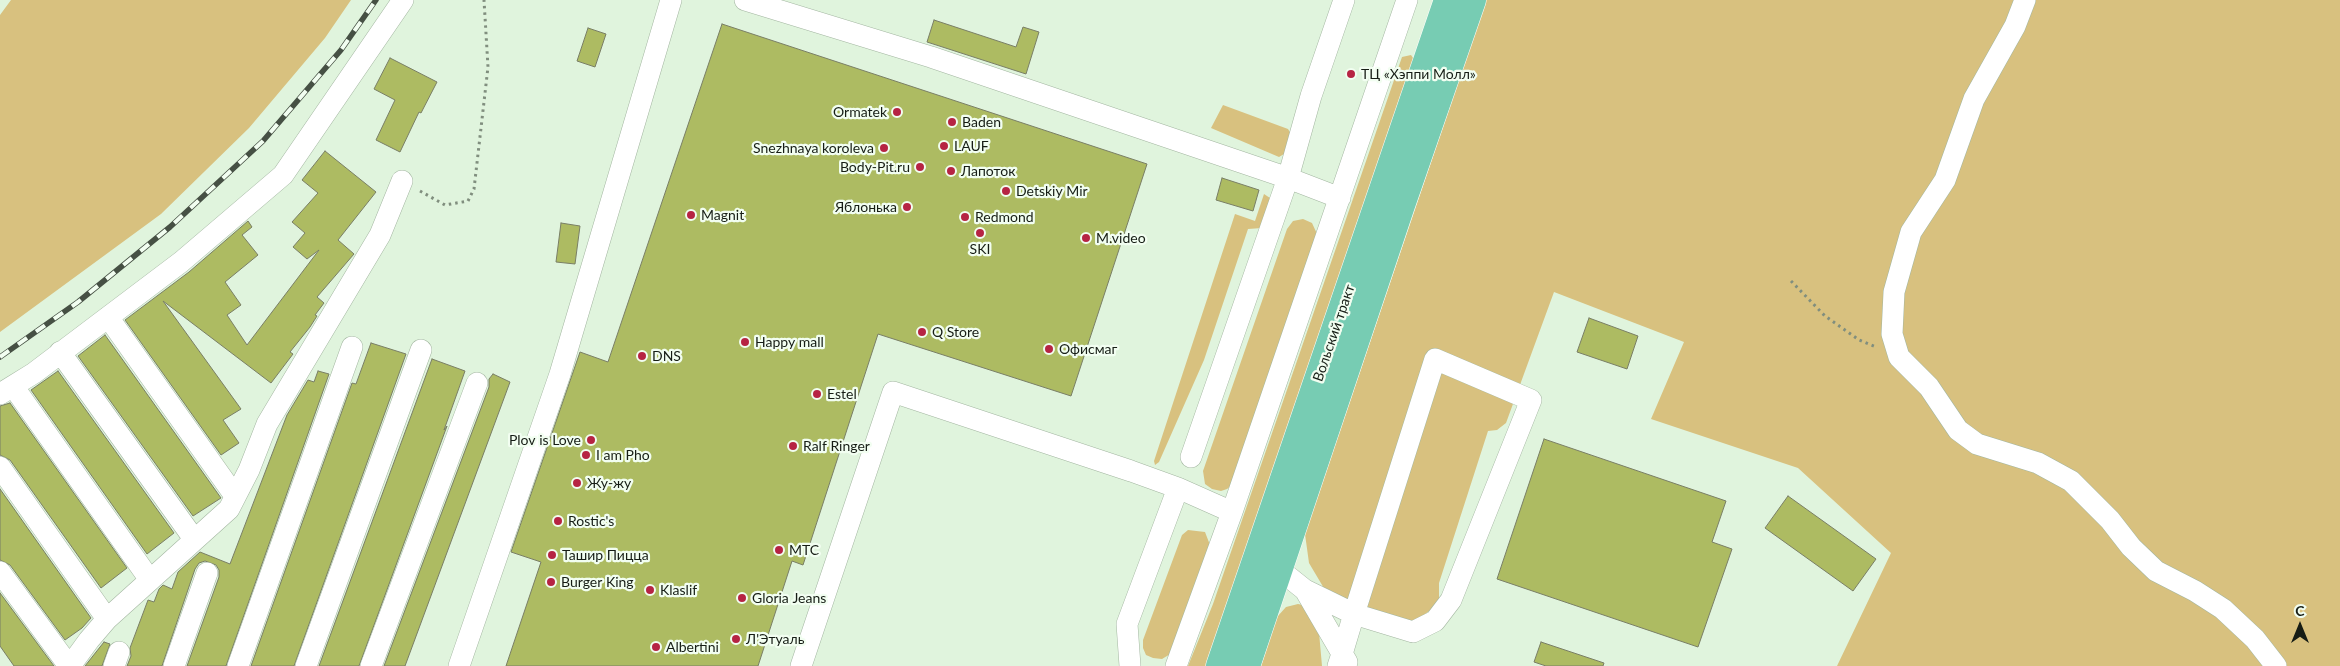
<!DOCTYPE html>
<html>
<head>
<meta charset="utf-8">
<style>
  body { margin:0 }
  #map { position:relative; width:2340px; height:666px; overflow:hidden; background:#e0f4dd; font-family:Lato,sans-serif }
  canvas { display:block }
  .north { position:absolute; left:2275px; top:601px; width:50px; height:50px; -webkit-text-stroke:4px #f2fef1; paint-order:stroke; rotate:0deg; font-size:14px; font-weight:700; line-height:20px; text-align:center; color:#161d15 }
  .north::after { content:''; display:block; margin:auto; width:18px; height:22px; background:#161d15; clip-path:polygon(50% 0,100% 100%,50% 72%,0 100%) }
</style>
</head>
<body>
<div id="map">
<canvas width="2340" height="666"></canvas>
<div class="north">С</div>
</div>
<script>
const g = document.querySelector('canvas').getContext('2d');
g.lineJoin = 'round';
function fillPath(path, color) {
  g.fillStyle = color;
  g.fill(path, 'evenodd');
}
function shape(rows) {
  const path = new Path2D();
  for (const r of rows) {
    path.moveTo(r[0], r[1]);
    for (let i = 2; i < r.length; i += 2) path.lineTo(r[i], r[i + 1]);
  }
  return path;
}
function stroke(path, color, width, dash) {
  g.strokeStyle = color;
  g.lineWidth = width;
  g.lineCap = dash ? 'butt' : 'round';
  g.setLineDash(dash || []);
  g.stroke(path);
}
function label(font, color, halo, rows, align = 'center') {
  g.font = font + ' Lato,sans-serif';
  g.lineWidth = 4.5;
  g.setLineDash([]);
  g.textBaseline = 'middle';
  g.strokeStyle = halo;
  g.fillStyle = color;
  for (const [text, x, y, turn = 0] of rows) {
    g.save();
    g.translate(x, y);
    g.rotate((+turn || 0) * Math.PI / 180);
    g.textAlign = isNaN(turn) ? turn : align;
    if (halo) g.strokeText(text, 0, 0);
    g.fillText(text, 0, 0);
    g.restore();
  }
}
fillPath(shape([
  [11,0,351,0,325,38,249,128,161,214,0,332,0,15],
  [1486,0,2340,0,2340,666,1837,666,1891,553,1798,468,1651,419,1684,342,1554,292,1506,423,1497,430,1488,431,1439,583,1439,603,1419,619,1407,622,1347,603,1325,590,1309,563,1305,534],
  [1411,55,1415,61,1207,666,1188,666,1213,604,1402,57],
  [1223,105,1288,129,1291,134,1284,154,1279,157,1211,128],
  [1264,194,1270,198,1262,228,1248,229,1204,360,1159,462,1155,465,1154,461,1235,214,1255,221],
  [1303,219,1312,223,1318,236,1233,484,1227,489,1221,491,1212,489,1205,484,1203,471,1287,229,1293,221],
  [1188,530,1205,532,1210,545,1172,653,1162,659,1153,658,1146,655,1143,648,1143,640,1182,535],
  [1298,604,1307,606,1318,621,1322,666,1261,666,1277,617,1286,607]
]), '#d8c17f');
const building = shape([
  [934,20,1016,47,1023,27,1039,32,1026,74,927,42,934,20],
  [722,24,1147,164,1071,396,878,334,803,565,792,561,758,666,506,666,541,562,511,552,580,352,608,362,722,24],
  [588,28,606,34,595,67,577,61,588,28],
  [390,58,437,82,421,113,419,112,400,152,376,140,395,100,374,89,390,58],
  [325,151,376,192,338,240,354,254,317,297,324,303,315,315,317,316,310,327,290,352,293,354,271,383,163,301,241,409,223,420,239,443,221,455,125,320,189,272,248,221,252,227,242,235,258,255,225,282,241,305,227,315,247,345,319,250,307,259,293,247,305,233,292,222,318,193,302,180,325,151],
  [1222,178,1259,190,1253,211,1216,200,1222,178],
  [561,223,580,226,575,264,556,262,561,223],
  [1589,318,1638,336,1627,369,1577,352,1589,318],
  [105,335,221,498,193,516,78,356,105,335],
  [371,343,406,354,294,666,251,666,352,383,356,384,371,343],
  [432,359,465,371,444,430,447,426,359,666,319,666,432,359],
  [58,371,174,533,147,554,31,390,58,371],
  [318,371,329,374,226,666,187,666,219,577,219,570,216,565,205,561,199,563,195,569,162,666,127,666,131,656,130,648,148,600,154,602,159,589,163,585,172,589,178,572,200,552,230,564,287,415,308,380,314,382,318,371],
  [493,374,510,382,405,666,384,666,489,387,489,379,493,374],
  [10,403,127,568,101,588,10,460,0,455,0,406,10,403],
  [1544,439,1726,501,1712,542,1732,549,1698,647,1497,579,1544,439],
  [0,489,91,618,82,628,65,640,10,565,0,560,0,489],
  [1788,496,1876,559,1853,591,1765,528,1788,496],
  [0,593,54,666,14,666,0,646,0,593],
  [104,642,110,644,102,666,85,666,104,642],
  [1541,642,1604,663,1603,666,1546,666,1534,662,1541,642]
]);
fillPath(building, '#adbb62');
stroke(building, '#797e65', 1);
const minor = shape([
  [745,0,931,57,1288,178,1340,198],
  [2025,0,2015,26,1974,99,1945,180,1911,232,1894,292,1892,334,1899,357,1929,387,1958,430,1977,444,2038,463,2071,481,2110,520,2131,547,2156,571,2195,591,2223,609,2255,639,2276,666],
  [108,317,235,496],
  [60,352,194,539],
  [13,386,150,580],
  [0,394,34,373,181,262,283,175,403,0],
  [1191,457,1288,178,1311,96,1344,0],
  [0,467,107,619],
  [1280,570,1305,590,1347,662],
  [0,572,69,666],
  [1305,590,1354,614,1413,632,1435,621,1451,600,1531,400,1435,359,1354,614,1342,654,1338,666],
  [70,666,89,640,107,619,229,509,249,470,267,424,380,235,402,181],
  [114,666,119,652],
  [174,666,207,573],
  [238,666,352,347],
  [306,666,421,350],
  [371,666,477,383],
  [459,666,560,374,671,0],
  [801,666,893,392,1131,471,1178,488,1232,512],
  [1130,666,1127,624,1178,488],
  [1176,666,1232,512,1407,0]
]);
const major = shape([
  [1220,666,1448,0],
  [1246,666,1400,208,1472,0]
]);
stroke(minor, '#a3b6a1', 22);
stroke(major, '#fff', 29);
stroke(shape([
  [420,191,445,205,468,201,474,189,488,67,484,0],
  [1791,281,1825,316,1859,340,1876,347]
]), '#808e7e', 3, [2.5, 4]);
stroke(minor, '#fff', 21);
stroke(major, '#77ccb3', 28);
const rail = shape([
  [0,357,78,302,170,227,263,141,341,50,376,0]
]);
stroke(rail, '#465044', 5.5);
stroke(rail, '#f2fef1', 4, [11]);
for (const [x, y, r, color] of [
  [1351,74,5,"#b62443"],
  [897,112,5,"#b62443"],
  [952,122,5,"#b62443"],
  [944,146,5,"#b62443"],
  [884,148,5,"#b62443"],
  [920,167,5,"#b62443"],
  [951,171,5,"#b62443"],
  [1006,191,5,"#b62443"],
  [907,207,5,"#b62443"],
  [691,215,5,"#b62443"],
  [965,217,5,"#b62443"],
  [980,233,5,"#b62443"],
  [1086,238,5,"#b62443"],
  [922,332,5,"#b62443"],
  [745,342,5,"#b62443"],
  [1049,349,5,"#b62443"],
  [642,356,5,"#b62443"],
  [817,394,5,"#b62443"],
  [591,440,5,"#b62443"],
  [793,446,5,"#b62443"],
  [586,455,5,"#b62443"],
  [577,483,5,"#b62443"],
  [558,521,5,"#b62443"],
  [779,550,5,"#b62443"],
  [552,555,5,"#b62443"],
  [551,582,5,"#b62443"],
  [650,590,5,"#b62443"],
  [742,598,5,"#b62443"],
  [736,639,5,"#b62443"],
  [656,647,5,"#b62443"]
]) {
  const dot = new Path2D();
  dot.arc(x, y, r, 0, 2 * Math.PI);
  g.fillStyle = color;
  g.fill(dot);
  stroke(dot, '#f2fef1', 2);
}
label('14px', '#161d15', '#f2fef1', [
  ["ТЦ «Хэппи Молл»",1361,74],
  ["Ormatek",887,112,"right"],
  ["Baden",962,122],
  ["LAUF",954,146],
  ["Snezhnaya koroleva",874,148,"right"],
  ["Body-Pit.ru",910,167,"right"],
  ["Лапоток",961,171],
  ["Detskiy Mir",1016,191],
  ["Яблонька",897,207,"right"],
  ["Magnit",701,215],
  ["Redmond",975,217],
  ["M.video",1096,238],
  ["SKI",980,249,"center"],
  ["Q Store",932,332],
  ["Happy mall",755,342],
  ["Офисмаг",1059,349],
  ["DNS",652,356],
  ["Estel",827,394],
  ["Plov is Love",581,440,"right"],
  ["Ralf Ringer",803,446],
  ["I am Pho",596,455],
  ["Жу-жу",587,483],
  ["Rostic's",568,521],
  ["МТС",789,550],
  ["Ташир Пицца",562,555],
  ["Burger King",561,582],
  ["Klaslif",660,590],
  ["Gloria Jeans",752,598],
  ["Л'Этуаль",746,639],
  ["Albertini",666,647]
], 'left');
label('14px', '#161d15', '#f2fef1', [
  ["Вольский тракт",1334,333,-71]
]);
</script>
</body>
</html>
